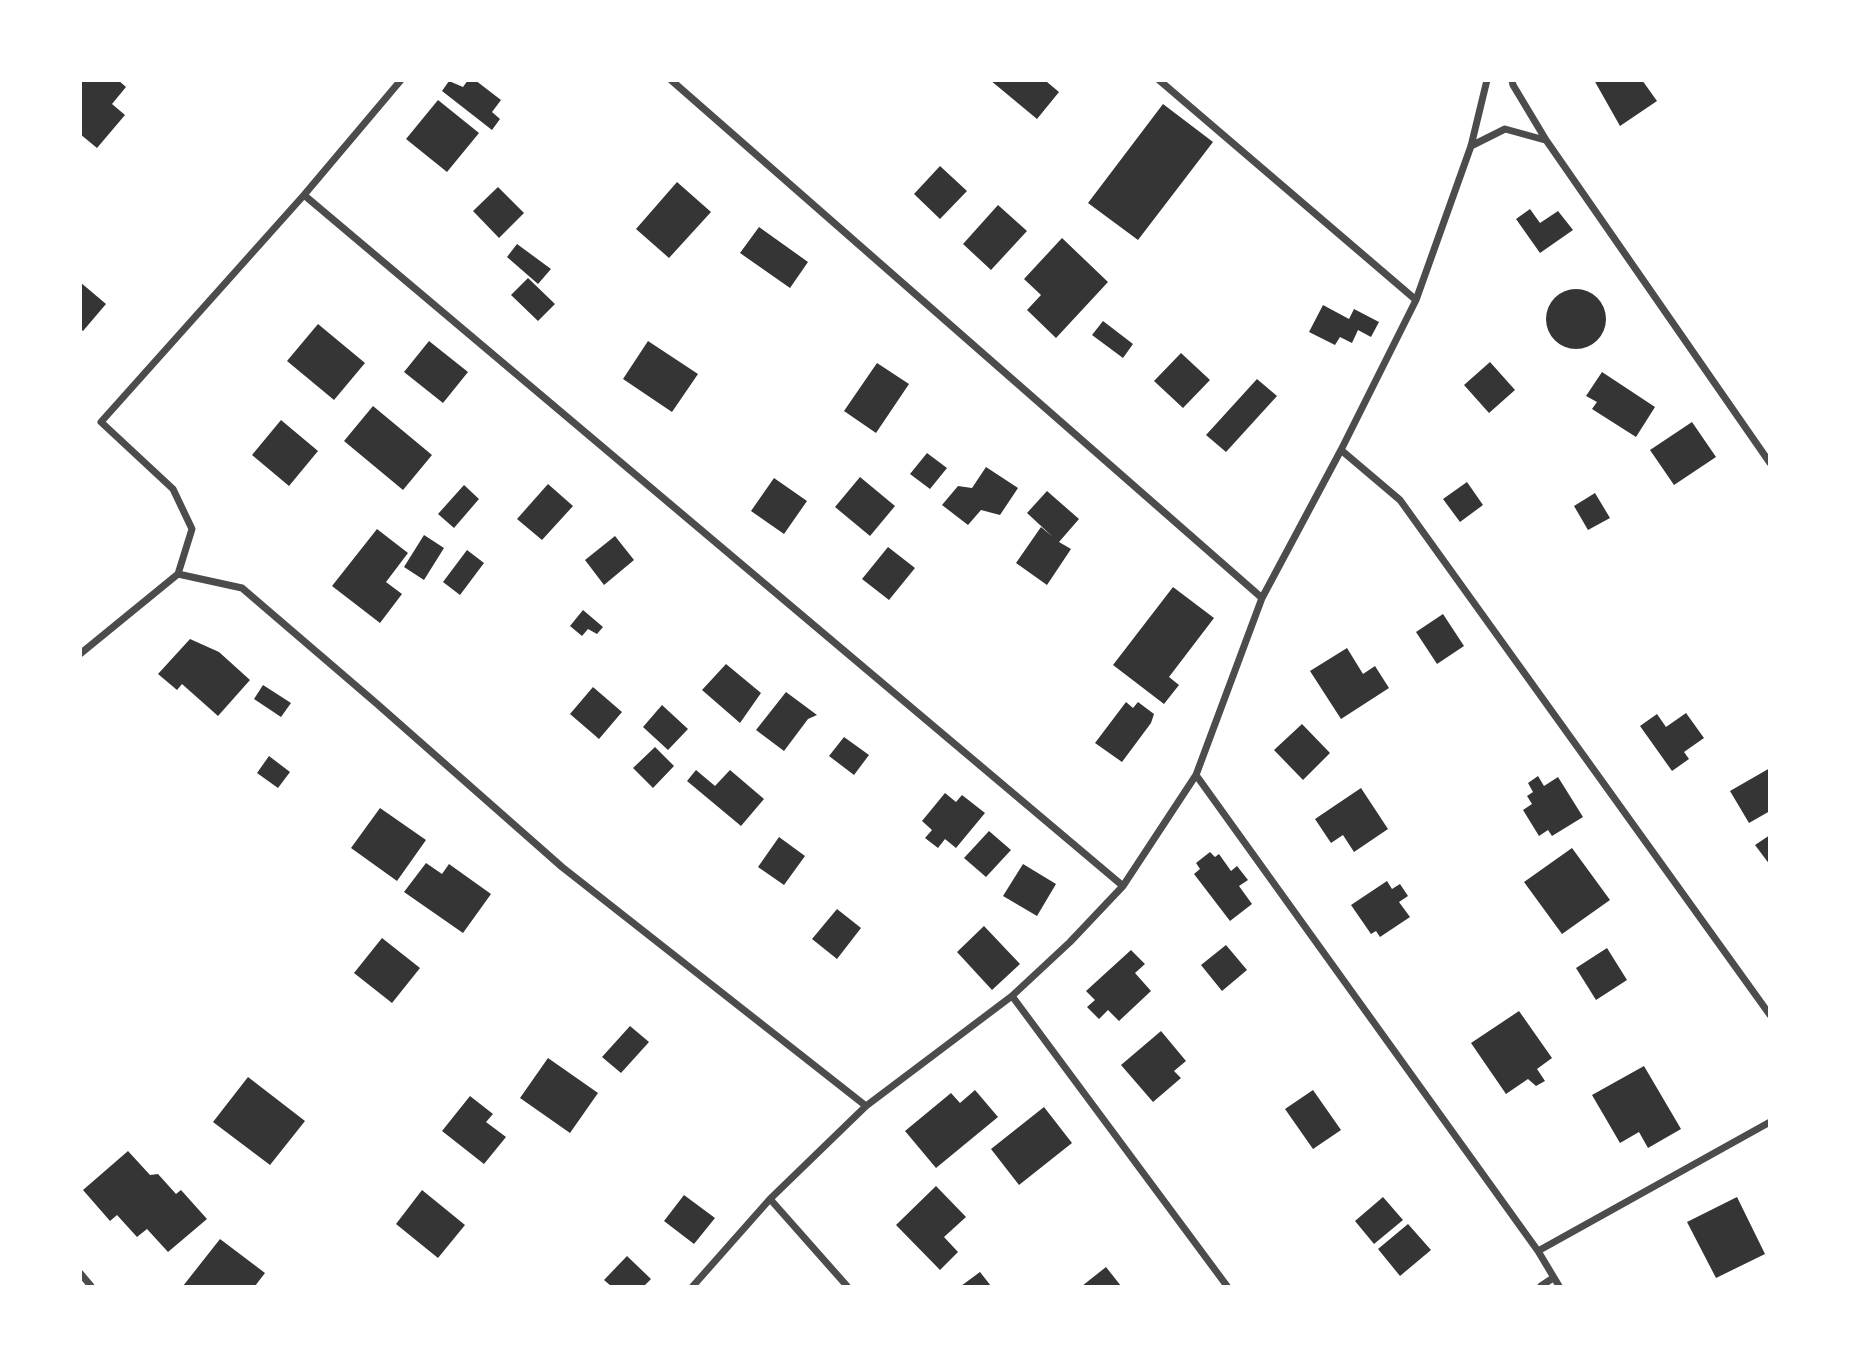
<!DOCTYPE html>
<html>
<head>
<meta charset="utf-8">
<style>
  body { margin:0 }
  #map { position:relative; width:1850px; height:1367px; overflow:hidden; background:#fff; font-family:"Fira Sans Condensed",sans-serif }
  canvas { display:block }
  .frame { position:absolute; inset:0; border:82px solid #fff; pointer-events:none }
</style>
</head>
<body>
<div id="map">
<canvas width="1850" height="1367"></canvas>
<div class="frame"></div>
</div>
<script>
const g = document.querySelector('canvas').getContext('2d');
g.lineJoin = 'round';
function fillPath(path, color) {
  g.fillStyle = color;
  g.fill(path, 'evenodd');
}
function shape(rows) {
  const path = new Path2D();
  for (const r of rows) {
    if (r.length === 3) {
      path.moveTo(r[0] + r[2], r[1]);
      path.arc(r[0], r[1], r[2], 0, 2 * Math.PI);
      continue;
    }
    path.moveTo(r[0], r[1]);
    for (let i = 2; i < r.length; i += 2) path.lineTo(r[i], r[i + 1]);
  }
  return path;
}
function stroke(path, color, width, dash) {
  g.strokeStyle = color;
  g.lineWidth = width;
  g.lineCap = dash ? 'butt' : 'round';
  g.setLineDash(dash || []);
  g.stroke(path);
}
fillPath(shape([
  [80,80,118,80,126,87,112,104,125,115,97,148,80,134],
  [468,80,475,80,501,100,492,112,500,119,492,130,442,91,449,81,463,87],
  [990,80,1048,80,1047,82,1059,92,1037,119],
  [1594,80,1642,80,1657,101,1620,126],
  [438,100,479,133,447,172,406,139],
  [1163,104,1213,142,1138,240,1088,203],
  [940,166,967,191,940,219,914,194],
  [677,182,711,212,669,258,636,229],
  [498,187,524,213,499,238,473,211],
  [998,205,1027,231,991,270,963,244],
  [1530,209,1540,223,1558,211,1573,230,1540,253,1516,219],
  [759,227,808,262,790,288,740,253],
  [1062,238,1108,282,1056,338,1027,310,1041,295,1024,279],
  [517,244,551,269,538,284,507,257],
  [528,278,555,304,538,321,511,295],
  [80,282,106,304,83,331,80,329],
  [1576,319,30],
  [1323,305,1349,319,1354,309,1379,322,1371,337,1358,330,1352,343,1340,337,1335,345,1309,332],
  [1103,321,1133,344,1123,358,1092,335],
  [318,324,365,363,334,400,287,361],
  [429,341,468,372,443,403,404,372],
  [648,341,698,374,672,412,623,379],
  [1181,353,1210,380,1183,408,1154,381],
  [1490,362,1515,390,1489,413,1464,385],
  [877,363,909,384,876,433,844,411],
  [1602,372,1655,407,1636,437,1592,409,1597,402,1586,396],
  [1257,379,1277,396,1226,452,1206,435],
  [373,406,432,455,403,490,344,441],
  [281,420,318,451,289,486,252,455],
  [1692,422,1716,457,1674,485,1650,450],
  [927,453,947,468,930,489,910,474],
  [986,467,1018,488,1000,515,981,510,968,525,942,505,958,486,972,488],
  [860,477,895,506,870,536,835,507],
  [774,478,807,501,784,534,751,511],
  [1467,482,1483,505,1460,522,1443,499],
  [548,484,573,506,542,540,517,519],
  [464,485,479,499,454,528,438,514],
  [1047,491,1079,519,1059,542,1071,549,1047,585,1016,563,1041,527,1053,537,1027,513],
  [1595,493,1610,518,1588,530,1574,506],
  [377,529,408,553,386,582,402,594,380,623,332,586],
  [424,535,444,548,424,580,404,567],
  [615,536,634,560,604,585,585,560],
  [888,547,915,568,889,600,862,579],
  [467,550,484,563,460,595,443,582],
  [1173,587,1214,618,1169,677,1179,685,1164,704,1113,665],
  [583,610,603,627,597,634,588,629,582,636,570,626],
  [1443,614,1464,646,1437,664,1416,632],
  [190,639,219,652,250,680,218,716,182,684,177,690,158,674],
  [1347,648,1363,674,1375,666,1389,688,1341,719,1310,671],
  [726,664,761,693,740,723,702,690],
  [263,685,291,703,281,717,254,699],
  [593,687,622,712,599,739,570,714],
  [786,692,817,715,808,719,784,751,756,730],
  [1126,702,1133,708,1138,702,1154,714,1151,723,1122,762,1095,743],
  [662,705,688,729,668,750,643,727],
  [1686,713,1704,738,1684,752,1689,759,1672,771,1640,726,1657,714,1666,727],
  [1302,724,1330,753,1303,780,1274,750],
  [844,737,869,755,854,775,829,756],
  [655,747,674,766,653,788,633,768],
  [269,756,290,772,278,788,257,773],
  [1770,768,1770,811,1749,823,1730,791],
  [696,770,715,786,730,770,764,799,741,826,687,781],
  [1538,776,1544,786,1558,777,1583,817,1552,836,1548,830,1539,836,1523,810,1532,804,1527,796,1533,792,1528,783],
  [1361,788,1388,829,1354,852,1343,835,1331,843,1315,819],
  [945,793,956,802,962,795,985,813,956,848,945,839,938,848,925,838,932,830,922,821],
  [380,808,426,840,397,881,351,848],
  [989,831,1011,850,986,877,964,858],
  [1770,835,1770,865,1755,845],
  [779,837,805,856,784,885,758,867],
  [1572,848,1610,900,1562,934,1524,882],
  [1210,852,1215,857,1219,854,1231,871,1237,866,1248,880,1239,886,1252,904,1230,921,1194,874,1200,869,1196,863],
  [426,863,442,874,449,864,491,894,463,933,404,892],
  [1023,864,1056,884,1037,916,1003,896],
  [1387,881,1392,889,1400,884,1408,896,1399,902,1410,917,1380,937,1376,931,1371,934,1351,905],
  [837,909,861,928,837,959,812,939],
  [984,926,1020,964,992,990,957,952],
  [382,938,420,968,392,1003,354,973],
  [1226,945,1247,970,1222,991,1201,965],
  [1607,948,1627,980,1596,1000,1576,968],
  [1131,950,1145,964,1135,973,1151,991,1119,1021,1108,1010,1099,1019,1087,1007,1095,1000,1086,991],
  [1519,1011,1552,1058,1537,1069,1545,1081,1536,1086,1528,1079,1506,1094,1471,1043],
  [630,1026,649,1042,621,1073,602,1057],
  [1161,1031,1186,1061,1174,1071,1181,1078,1153,1102,1121,1065],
  [548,1058,598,1093,570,1133,520,1098],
  [1644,1066,1681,1129,1648,1148,1639,1132,1620,1143,1592,1095],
  [248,1077,305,1121,270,1165,213,1122],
  [975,1090,998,1117,936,1168,905,1131,951,1093,960,1103],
  [1313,1090,1341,1130,1313,1149,1285,1109],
  [470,1096,493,1114,486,1122,506,1137,484,1164,442,1131],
  [1044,1107,1072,1143,1019,1185,991,1149],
  [128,1151,150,1175,158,1174,176,1194,181,1190,207,1219,168,1252,147,1229,137,1237,117,1215,110,1221,83,1190],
  [936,1186,966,1217,944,1237,958,1252,940,1270,896,1225],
  [422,1190,465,1225,438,1258,396,1224],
  [684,1195,715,1218,694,1244,664,1221],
  [1383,1197,1403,1220,1374,1244,1355,1221],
  [1737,1197,1765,1254,1716,1278,1687,1222],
  [1408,1224,1431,1250,1400,1276,1378,1249],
  [220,1239,265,1273,255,1286,183,1286],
  [627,1256,651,1279,644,1286,611,1286,604,1280],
  [1106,1267,1121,1286,1082,1286],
  [980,1272,991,1286,961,1286]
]), '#353535');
stroke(shape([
  [671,80,1262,598],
  [1159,80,1416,300],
  [1512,80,1513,85,1546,140,1770,463],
  [1471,146,1505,129,1545,140],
  [304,195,1123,886],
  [1341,450,1400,500,1770,1015],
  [178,574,242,588,376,703,562,867,866,1106],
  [80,654,178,574,192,529,173,489,101,422,304,195,401,80],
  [1196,775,1538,1251,1559,1286],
  [1012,996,1227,1286],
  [770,1199,847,1286],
  [1538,1251,1770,1122],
  [80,1273,91,1286],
  [693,1286,770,1199,866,1106,1012,996,1070,942,1123,886,1196,775,1262,598,1341,450,1416,300,1471,146,1487,80],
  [1541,1286,1553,1278]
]), '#4c4c4c', 7);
</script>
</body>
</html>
